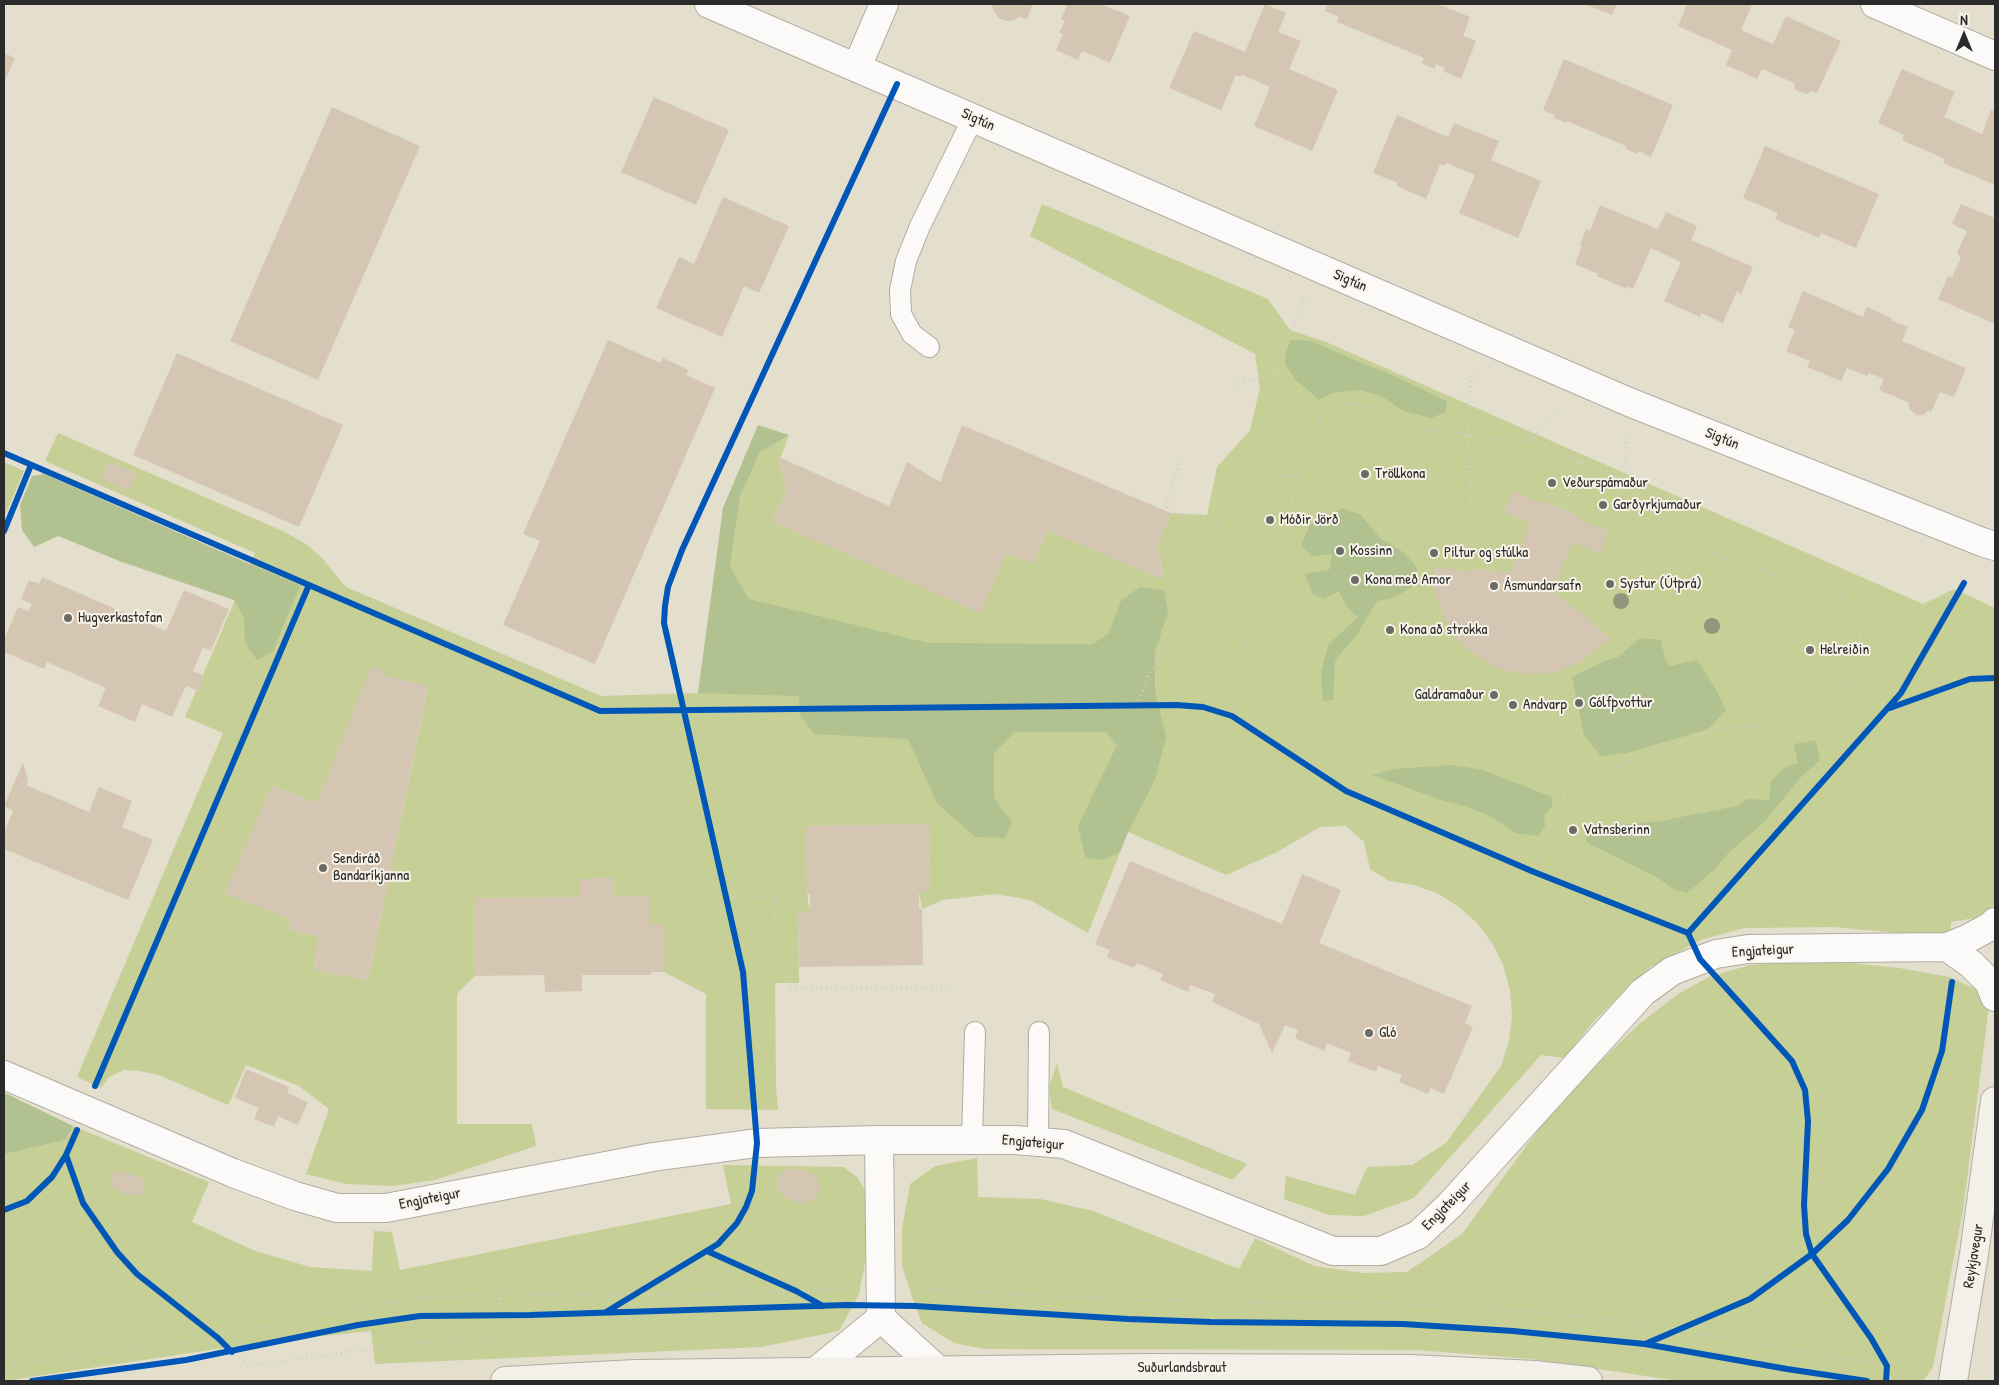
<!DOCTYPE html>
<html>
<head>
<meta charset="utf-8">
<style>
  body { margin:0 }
  #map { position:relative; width:1999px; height:1385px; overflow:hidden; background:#e4decd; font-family:"Patrick Hand",sans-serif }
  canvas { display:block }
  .frame { position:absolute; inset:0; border:5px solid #2b2b2b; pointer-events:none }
  .north { position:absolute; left:1939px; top:10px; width:50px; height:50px; -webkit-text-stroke:4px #f7f3e8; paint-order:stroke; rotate:0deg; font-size:14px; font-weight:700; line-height:20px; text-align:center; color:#2b2b2b }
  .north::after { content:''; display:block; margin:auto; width:18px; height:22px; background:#2b2b2b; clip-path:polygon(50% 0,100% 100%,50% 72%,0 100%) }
</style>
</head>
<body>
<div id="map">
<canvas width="1999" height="1385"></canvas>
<div class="frame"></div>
<div class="north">N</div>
</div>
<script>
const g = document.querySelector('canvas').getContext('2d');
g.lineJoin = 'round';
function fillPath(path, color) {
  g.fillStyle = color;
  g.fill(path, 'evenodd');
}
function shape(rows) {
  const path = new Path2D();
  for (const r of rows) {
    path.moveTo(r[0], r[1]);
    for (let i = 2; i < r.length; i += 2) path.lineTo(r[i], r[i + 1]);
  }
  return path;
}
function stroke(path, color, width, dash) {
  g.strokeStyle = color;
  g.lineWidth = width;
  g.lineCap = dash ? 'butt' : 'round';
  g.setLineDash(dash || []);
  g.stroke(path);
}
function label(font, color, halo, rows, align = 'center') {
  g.font = font + ' "Patrick Hand",sans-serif';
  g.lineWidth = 4;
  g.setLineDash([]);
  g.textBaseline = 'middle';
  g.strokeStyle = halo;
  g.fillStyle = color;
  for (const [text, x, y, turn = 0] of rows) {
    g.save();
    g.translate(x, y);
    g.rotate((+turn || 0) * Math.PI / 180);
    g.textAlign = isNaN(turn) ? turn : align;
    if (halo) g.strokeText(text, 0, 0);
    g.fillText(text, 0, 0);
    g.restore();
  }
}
fillPath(shape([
  [1042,204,1268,299,1290,330,1326,342,1923,604,1954,589,1993,607,1995,609,1995,905,1975,918,1951,922,1950,938,1834,927,1744,928,1701,940,1650,967,1592,1023,1565,1058,1541,1055,1414,1198,1364,1216,1329,1215,1284,1199,1286,1176,1355,1195,1367,1167,1412,1165,1446,1143,1501,1066,1509,1041,1512,1016,1510,990,1503,965,1492,943,1477,923,1459,907,1437,893,1414,885,1389,881,1370,869,1364,842,1346,826,1320,827,1277,852,1226,875,1128,832,1088,933,1030,900,995,894,943,900,922,909,919,891,930,891,929,824,806,826,807,894,810,912,798,912,799,983,775,983,776,1085,778,1110,706,1109,706,994,664,972,664,925,650,925,650,896,614,896,613,878,581,879,580,897,475,899,475,976,457,994,457,1124,532,1124,536,1146,435,1180,393,1186,346,1184,306,1174,329,1109,299,1086,246,1065,228,1105,159,1075,139,1071,124,1070,109,1077,101,1088,77,1077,223,733,185,717,255,553,45,461,58,433,285,532,306,544,322,558,346,587,601,696,698,693,749,599,730,567,740,497,760,452,789,435,779,462,787,491,772,521,980,612,1006,554,1034,563,1047,530,1164,579,1157,545,1171,513,1207,515,1217,467,1250,430,1260,388,1255,354,1030,236],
  [382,671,381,675,428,687,368,980,315,970,318,936,289,930,290,919,226,893,272,786,317,803],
  [4,462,24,471,4,518],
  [1823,960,1899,968,1950,977,1979,991,1989,1006,1963,1210,1933,1367,1923,1381,1679,1381,1531,1359,1417,1350,984,1349,954,1343,922,1323,912,1297,902,1266,902,1229,910,1184,935,1166,977,1158,978,1197,1040,1199,1093,1211,1239,1269,1255,1238,1314,1266,1363,1273,1407,1272,1462,1234,1559,1101,1639,1024,1678,994,1709,977,1750,965],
  [1057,1063,1063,1087,1247,1164,1233,1180,1052,1109,1049,1087],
  [73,1126,209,1182,192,1222,255,1251,310,1267,372,1271,374,1231,392,1232,400,1270,731,1204,723,1165,844,1167,858,1178,867,1194,868,1247,859,1294,839,1331,761,1347,375,1364,371,1331,257,1343,4,1381,4,1154,65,1140]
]), '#c5cf96');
fillPath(shape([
  [1291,340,1312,341,1340,354,1392,375,1447,401,1446,412,1431,418,1403,411,1380,395,1359,390,1331,393,1319,400,1296,380,1285,364,1286,351],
  [758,425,789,435,760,452,740,497,730,567,749,599,928,643,1093,644,1109,633,1121,601,1140,587,1164,590,1168,612,1155,651,1155,691,1166,737,1155,780,1128,832,1120,852,1103,860,1085,857,1078,826,1117,745,1106,732,1015,732,994,753,994,798,1012,822,1005,838,975,837,937,803,908,739,814,734,800,715,799,696,698,693,723,508],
  [44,474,300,586,273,651,257,660,245,643,244,618,234,600,122,562,58,536,34,547,22,530,20,505,32,476],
  [1342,508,1361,515,1380,538,1403,552,1416,566,1418,580,1409,589,1393,598,1377,601,1356,636,1335,660,1333,700,1323,701,1321,673,1328,645,1358,617,1346,606,1339,591,1323,599,1312,593,1305,574,1329,570,1332,554,1312,556,1301,545,1310,525],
  [1640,638,1661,640,1665,659,1670,666,1697,660,1715,688,1726,710,1708,729,1627,753,1601,756,1584,735,1572,677,1605,661,1618,657],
  [1816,740,1820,760,1801,777,1763,823,1729,852,1715,869,1687,893,1675,890,1656,877,1586,842,1587,829,1661,821,1737,806,1748,799,1769,800,1771,781,1786,767,1798,763,1794,744],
  [1453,765,1483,770,1552,797,1552,806,1544,816,1545,826,1538,836,1516,833,1490,816,1465,806,1444,801,1372,775,1395,769],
  [4,1093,9,1095,73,1126,65,1140,4,1154]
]), '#b1c18f');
fillPath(shape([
  [992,4,1033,4,1027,19,1020,17,1012,21,1005,21,998,17,993,10],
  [1061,4,1101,4,1130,16,1110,63,1082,51,1078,60,1056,50,1063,34,1059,33,1065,21,1061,19,1067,6],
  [1265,4,1286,13,1278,32,1301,41,1289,69,1338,90,1312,151,1254,126,1270,87,1242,75,1241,77,1236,75,1221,110,1169,88,1194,31,1245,52],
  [1328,4,1438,4,1470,17,1463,36,1476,41,1461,79,1443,71,1445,68,1436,64,1435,69,1421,63,1424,58,1337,22,1339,17,1325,11],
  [1585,4,1617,4,1612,15],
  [1687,4,1752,5,1741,30,1773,44,1786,16,1841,41,1817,93,1812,91,1806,94,1795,90,1794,83,1762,69,1757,79,1726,65,1732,50,1678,26],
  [4,53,15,58,4,83],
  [1564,59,1673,105,1651,157,1638,151,1637,154,1625,148,1626,146,1567,121,1566,123,1554,118,1555,115,1543,110],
  [1902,69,1955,92,1944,117,1982,134,1991,110,1995,112,1995,185,1943,163,1945,159,1902,140,1904,135,1878,123],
  [654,97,729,130,696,205,621,172],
  [332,107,420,146,318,380,230,341],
  [1397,115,1448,137,1454,123,1499,141,1491,160,1541,181,1518,238,1459,213,1475,175,1446,163,1445,166,1440,164,1426,199,1397,186,1398,183,1373,173],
  [1765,146,1879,194,1856,248,1821,233,1819,238,1775,219,1778,213,1743,198],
  [723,197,789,226,759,293,744,286,722,337,656,308,679,257,694,264],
  [1961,204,1995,218,1995,324,1938,299,1948,276,1952,277,1961,258,1957,253,1967,231,1952,224],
  [1600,205,1658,229,1666,212,1697,226,1691,240,1753,267,1741,294,1737,291,1723,323,1701,313,1700,317,1664,301,1681,262,1651,248,1633,289,1628,286,1627,289,1597,276,1598,274,1575,264,1582,246,1580,245,1586,229,1590,231],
  [1803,291,1863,317,1867,307,1892,318,1891,320,1908,327,1902,341,1966,368,1954,397,1940,392,1931,412,1928,411,1923,415,1917,415,1910,410,1908,402,1879,390,1884,379,1869,373,1867,376,1847,368,1841,381,1807,367,1810,361,1786,351,1795,330,1788,327],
  [608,340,661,363,663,358,689,370,686,375,715,388,595,664,503,625,540,541,523,534],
  [177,353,343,425,299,527,133,455],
  [962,425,1171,513,1157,545,1164,580,1047,530,1034,563,1006,554,980,613,772,521,787,491,779,462,781,458,889,506,907,462,940,482],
  [108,462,136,473,129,490,101,479],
  [1513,491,1540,503,1542,501,1563,510,1581,517,1580,520,1608,531,1600,553,1572,542,1552,592,1580,612,1610,639,1579,663,1556,672,1534,674,1508,671,1495,667,1476,655,1464,647,1454,636,1448,626,1435,594,1433,566,1467,572,1477,569,1510,573,1530,523,1504,512],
  [42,577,166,631,184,590,229,609,211,651,203,647,193,671,205,676,199,691,186,686,172,717,142,704,135,722,98,706,106,688,47,662,44,669,4,652,4,640,18,607,28,611,32,604,21,599,29,580,39,584],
  [371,666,383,671,381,675,428,686,368,980,315,970,318,936,289,930,290,919,225,893,272,786,317,803],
  [23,763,28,779,26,785,89,812,99,787,132,801,122,827,153,840,128,900,4,849,4,833,13,811,4,806],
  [929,824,930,891,919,891,919,909,922,909,923,965,799,967,798,912,810,912,810,894,807,894,806,826],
  [1130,861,1282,924,1302,874,1341,890,1319,943,1472,1006,1465,1023,1473,1027,1444,1094,1431,1088,1428,1094,1399,1082,1402,1075,1378,1066,1376,1072,1348,1061,1351,1053,1327,1043,1324,1051,1295,1038,1298,1030,1285,1025,1272,1053,1259,1024,1212,1002,1215,994,1190,985,1188,992,1160,980,1163,974,1137,963,1134,968,1107,957,1110,950,1095,944],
  [613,878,614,896,650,896,650,925,664,925,664,972,651,972,651,975,582,975,582,991,545,992,544,975,475,976,475,898,580,897,580,879],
  [246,1069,289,1087,287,1093,308,1102,298,1125,278,1116,274,1127,254,1119,259,1108,235,1098],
  [793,1169,804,1170,816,1177,821,1186,816,1198,803,1203,792,1201,782,1195,776,1184,781,1172],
  [123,1171,140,1177,146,1182,142,1196,124,1194,110,1185,114,1172]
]), '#d5c6b3');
const lane = shape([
  [929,347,912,334,901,314,900,290,906,261,920,226,973,118],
  [972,1140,975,1032],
  [1038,1142,1039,1032]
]);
const street = shape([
  [709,4,1629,402,1982,542,1995,546],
  [1875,4,1995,56],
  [857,67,884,4],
  [1947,947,1971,964,1989,982,1995,997],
  [4,1075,233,1173,295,1196,337,1208,386,1208,653,1157,757,1143,879,1140,1015,1140,1064,1144,1333,1251,1381,1251,1418,1235,1450,1205,1643,992,1672,971,1716,954,1748,949,1947,947,1967,939,1991,926,1995,922],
  [879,1140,881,1318,938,1370],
  [815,1372,881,1318]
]);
const secondary = shape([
  [505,1381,635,1374,1150,1368,1410,1369,1535,1375,1588,1381],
  [1953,1381,1974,1254,1995,1101]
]);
stroke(lane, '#b0aca2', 22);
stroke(street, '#b0aca2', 30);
stroke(secondary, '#b0aca2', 30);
stroke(shape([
  [1305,298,1279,358,1279,372,1281,387,1320,420],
  [1234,385,1279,372],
  [1627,437,1624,481,1635,496,1678,536,1701,550,1732,562,1821,587,1844,597,1857,615,1860,627,1860,644,1855,664,1845,681,1863,695,1888,708],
  [1532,440,1624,481],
  [1181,459,1167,501,1167,507,1172,511,1216,529],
  [1563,510,1581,462],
  [1472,527,1468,435,1471,381,1473,370],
  [1137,705,1148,676,1168,643,1187,593,1229,501,1242,487,1263,479,1297,474],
  [1232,716,1242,658,1253,625,1275,578,1287,561,1290,542,1290,517,1293,488,1301,460,1313,428,1330,409,1350,404,1369,406,1416,427,1497,440,1517,441,1532,440,1556,408],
  [1534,872,1552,822,1563,802,1564,789,1653,751,1715,729,1773,724,1806,708,1845,681],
  [727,897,776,897,774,927,782,969,789,989,950,987],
  [913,1289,1128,1300,1403,1304,1514,1310,1648,1324,1887,1366],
  [499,1293,500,1315],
  [232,1352,248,1366,405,1344,502,1338],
  [4,1366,218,1338,334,1311,405,1300,499,1293,692,1295,847,1289]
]), '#d1d0cc', 3, [1, 4]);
stroke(lane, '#fbfaf8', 20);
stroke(street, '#fbfaf8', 28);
stroke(secondary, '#f3f0e9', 28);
stroke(shape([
  [4,453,600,711,1176,705,1203,707,1232,716,1346,791,1534,872,1688,933,1700,959,1792,1061,1805,1090,1808,1121,1804,1205,1806,1234,1812,1254,1871,1338,1887,1366,1886,1381],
  [4,531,31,465],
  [1890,708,1970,679,1995,678],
  [1688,933,1901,693,1964,583],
  [95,1086,309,585],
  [66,1155,83,1203,117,1252,137,1274,218,1338,232,1352],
  [4,1210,27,1201,52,1177,66,1155,77,1130],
  [707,1251,796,1291,823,1306],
  [606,1312,718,1244,737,1223,746,1207,752,1191,757,1143,743,972,664,623,665,606,668,587,682,550,897,84],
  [1645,1344,1750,1299,1812,1254,1848,1220,1888,1169,1922,1110,1942,1051,1952,982],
  [32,1381,186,1360,358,1325,420,1316,530,1315,847,1305,915,1306,1128,1319,1211,1322,1403,1324,1513,1331,1645,1344,1787,1369,1867,1381]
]), '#0057b8', 6);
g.fillStyle = '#93957e';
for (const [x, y] of [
  [1621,601],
  [1712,626]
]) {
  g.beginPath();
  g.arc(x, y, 8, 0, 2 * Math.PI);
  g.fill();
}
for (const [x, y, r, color] of [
  [1365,474,5,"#6c6a64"],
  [1552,483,5,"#6c6a64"],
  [1603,505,5,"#6c6a64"],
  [1270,520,5,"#6c6a64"],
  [1340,551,5,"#6c6a64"],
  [1434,553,5,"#6c6a64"],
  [1355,580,5,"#6c6a64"],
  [1610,584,5,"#6c6a64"],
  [1494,586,5,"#6c6a64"],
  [68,618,5,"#6c6a64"],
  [1390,630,5,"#6c6a64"],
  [1810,650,5,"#6c6a64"],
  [1494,695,5,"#6c6a64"],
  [1579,703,5,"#6c6a64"],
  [1513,705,5,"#6c6a64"],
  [1573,830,5,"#6c6a64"],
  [323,868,5,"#6c6a64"],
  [1369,1033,5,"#6c6a64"]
]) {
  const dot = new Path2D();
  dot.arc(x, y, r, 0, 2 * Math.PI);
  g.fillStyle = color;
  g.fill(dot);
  stroke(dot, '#f7f3e8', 2);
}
label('15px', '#2b2b2b', '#f7f3e8', [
  ["Sigtún",978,120,24],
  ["Sigtún",1350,281,23],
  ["Sigtún",1722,439,22],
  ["Engjateigur",1763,951,-3],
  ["Engjateigur",1033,1143,5],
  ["Engjateigur",430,1199,-11],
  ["Engjateigur",1447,1206,-45],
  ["Reykjavegur",1974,1256,-81],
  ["Suðurlandsbraut",1182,1368]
]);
label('15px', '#2b2b2b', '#f7f3e8', [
  ["Tröllkona",1375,474],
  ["Veðurspámaður",1562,483],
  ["Garðyrkjumaður",1613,505],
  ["Móðir Jörð",1280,520],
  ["Kossinn",1350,551],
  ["Piltur og stúlka",1444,553],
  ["Kona með Amor",1365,580],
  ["Systur (Útþrá)",1620,584],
  ["Ásmundarsafn",1504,586],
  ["Hugverkastofan",78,618],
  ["Kona að strokka",1400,630],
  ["Helreiðin",1820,650],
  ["Galdramaður",1484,695,"right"],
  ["Gólfþvottur",1589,703],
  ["Andvarp",1523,705],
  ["Vatnsberinn",1583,830],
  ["Sendiráð",333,859],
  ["Bandaríkjanna",333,876],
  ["Gló",1379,1033]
], 'left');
</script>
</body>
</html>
